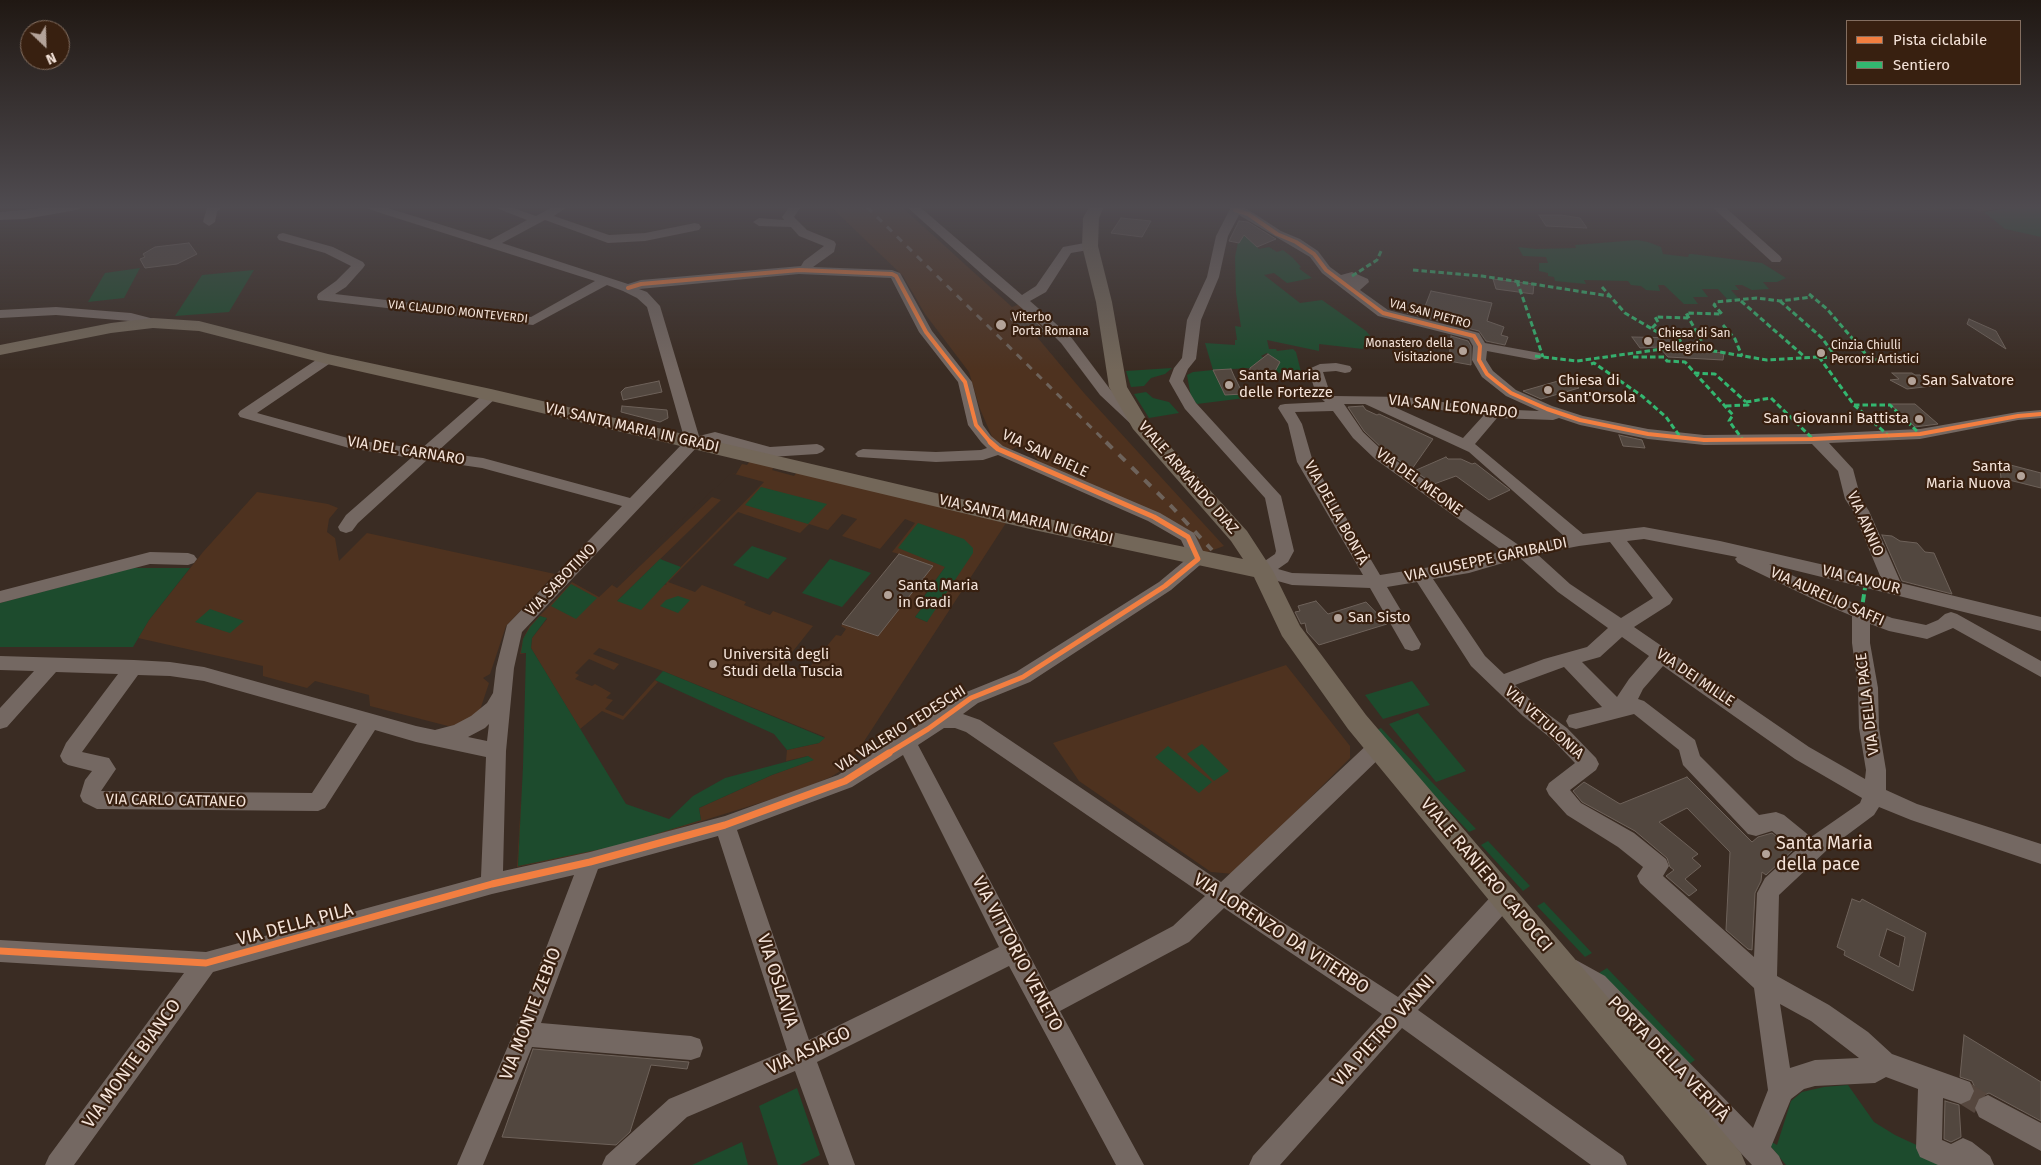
<!DOCTYPE html>
<html>
<head>
<meta charset="utf-8">
<style>
  body { margin:0 }
  #map { position:relative; width:2041px; height:1165px; overflow:hidden; background:#3a2c23; font-family:"Fira Sans",sans-serif }
  canvas { display:block }
  .legend { position:absolute; left:1846px; top:20px; width:175px; height:65px; box-sizing:border-box; background:#382010; border:1px solid #836e60; margin:0; padding:6px 9px; list-style:none; font-size:15px; color:#f4e3d9 }
  .legend li { display:flex; align-items:center; gap:10px; height:25px }
  .legend b { width:25px; border:1px solid #836e60 }
  .north { position:absolute; left:20px; top:20px; width:50px; height:50px; box-sizing:border-box; background:#382010; border:1px solid #836e60; border-radius:50%; rotate:156deg; font-size:14px; font-weight:700; line-height:20px; text-align:center; color:#f4e3d9 }
  .north::after { content:''; display:block; margin:auto; width:18px; height:22px; background:#b3a399; clip-path:polygon(50% 0,100% 100%,50% 72%,0 100%) }
</style>
</head>
<body>
<div id="map">
<canvas width="2041" height="1165"></canvas>
<ul class="legend">
<li><b style="height:6px;background:#f27e40"></b>Pista ciclabile</li>
<li><b style="height:6px;background:#33b770"></b>Sentiero</li>
</ul>
<div class="north">N</div>
</div>
<script>
const g = document.querySelector('canvas').getContext('2d');
g.lineJoin = 'round';
function fillPath(path, color) {
  g.fillStyle = color;
  g.fill(path, 'evenodd');
}
function shape(rows) {
  const path = new Path2D();
  for (const r of rows) {
    path.moveTo(r[0], r[1]);
    for (let i = 2; i < r.length; i += 2) path.lineTo(r[i], r[i + 1]);
  }
  return path;
}
function stroke(path, color, width, dash) {
  g.strokeStyle = color;
  g.lineWidth = width;
  g.lineCap = dash ? 'butt' : 'round';
  g.setLineDash(dash || []);
  g.stroke(path);
}
function label(font, color, halo, rows, align = 'center') {
  g.font = font + ' "Fira Sans",sans-serif';
  g.lineWidth = 4.5;
  g.setLineDash([]);
  g.textBaseline = 'middle';
  g.strokeStyle = halo;
  g.fillStyle = color;
  for (const [text, x, y, turn = 0] of rows) {
    g.save();
    g.translate(x, y);
    g.rotate((+turn || 0) * Math.PI / 180);
    g.textAlign = isNaN(turn) ? turn : align;
    if (halo) g.strokeText(text, 0, 0);
    g.fillText(text, 0, 0);
    g.restore();
  }
}
fillPath(shape([
  [831,207,902,207,1012,307,1020,304,1049,332,1037,337,1084,393,1224,546,1205,553,1193,538,1044,466,1025,447,1018,446,1009,451,993,439,980,409,969,372,925,314,903,276],
  [1846,207,2011,207,1979,212,1973,209,1892,211,1848,210],
  [750,461,774,467,772,470,794,476,797,472,1006,523,848,766,831,777,792,793,621,846,517,867,523,767,526,653,520,654,523,639,529,627,572,582,599,597,731,473,736,474,742,464,747,465],
  [731,473,764,482,665,583,667,584,617,601,721,500,712,497,617,588,612,585],
  [738,512,800,533,809,524,828,530,842,514,857,519,842,536,880,549,905,519,915,523,892,552,899,554,841,626,846,629,841,636,836,635,804,674,782,665,813,626,773,611,770,615,744,605,746,602,702,585,695,592,668,582],
  [946,566,927,622,915,617,928,600,923,597],
  [540,616,547,619,532,638,531,648,580,729,602,711,623,720,658,682,655,680,623,716,605,709,613,700,606,698,611,693,595,684,592,686,575,679,579,675,575,673,589,659,614,670,619,664,593,654,599,648,663,671,825,737,819,743,787,750,786,761,808,756,813,760,772,775,699,808,701,820,670,829,518,866,523,766,526,653],
  [257,492,328,504,338,508,329,519,327,532,335,538,339,561,367,533,555,574,506,626,490,674,483,678,489,683,479,713,460,725,448,726,370,706,369,695,315,681,307,688,263,676,263,666,138,638,149,620,203,552],
  [1286,665,1350,746,1350,758,1234,874,1211,872,1079,781,1053,743]
]), '#4e321f');
fillPath(shape([
  [2011,207,2041,207,2041,237,2005,229,1984,212],
  [1244,236,1256,236,1251,241,1259,249,1269,247,1277,252,1283,250,1293,258,1301,267,1299,268,1301,270,1312,278,1287,283,1274,273,1264,275,1300,303,1322,300,1366,331,1372,338,1378,341,1365,341,1363,349,1319,344,1319,351,1267,340,1269,349,1276,349,1277,351,1293,349,1296,352,1301,372,1274,373,1274,367,1280,363,1267,353,1261,356,1266,359,1250,368,1214,370,1225,395,1243,394,1245,398,1197,404,1191,397,1187,375,1193,372,1213,370,1205,343,1235,345,1235,340,1237,340,1235,326,1241,327,1236,293,1235,257,1238,242],
  [1637,240,1648,242,1661,247,1663,254,1688,257,1689,254,1692,254,1762,263,1786,278,1777,282,1763,282,1769,289,1752,290,1742,285,1735,285,1739,290,1731,290,1740,300,1728,300,1718,289,1702,289,1708,297,1693,297,1698,304,1684,304,1664,285,1658,285,1660,291,1646,290,1641,286,1631,285,1628,281,1584,280,1586,284,1555,281,1554,277,1548,276,1548,273,1539,271,1539,263,1548,263,1546,257,1523,256,1518,247,1536,249,1576,248,1575,245],
  [140,268,124,298,88,302,105,273],
  [254,270,229,312,175,316,202,275],
  [1172,368,1165,374,1151,378,1144,386,1131,387,1126,371],
  [1146,392,1153,398,1169,402,1179,413,1149,418,1134,394],
  [761,487,827,504,808,524,745,505],
  [918,523,964,539,973,548,973,553,927,622,915,617,928,600,923,598,945,567,898,548],
  [752,546,787,558,768,579,733,565],
  [660,559,681,567,641,610,617,601],
  [830,559,871,573,842,607,802,593],
  [132,568,190,568,149,620,133,647,0,647,0,603],
  [571,584,597,598,576,619,551,606],
  [678,596,690,600,678,613,660,606,666,600],
  [210,609,244,621,230,633,195,622],
  [540,616,547,618,532,638,531,648,626,804,669,819,693,796,725,778,808,756,814,760,772,775,699,808,701,820,621,845,518,866,523,766,526,653,521,653,523,639,530,627],
  [663,671,825,738,819,743,787,750,774,734,655,680],
  [1412,681,1430,705,1383,719,1365,695],
  [1418,713,1466,771,1436,782,1389,724],
  [1381,728,1476,829,1469,832,1374,731],
  [1202,744,1229,771,1214,781,1187,754],
  [1168,746,1212,782,1199,793,1155,757],
  [1488,841,1530,886,1523,891,1481,845],
  [1544,902,1592,953,1585,957,1537,906],
  [1607,968,1695,1060,1688,1065,1599,973],
  [1848,1085,1874,1122,1895,1135,1925,1149,1946,1165,1786,1165,1763,1137,1777,1145,1791,1101,1802,1092,1824,1087],
  [797,1088,820,1155,800,1165,778,1165,759,1106],
  [742,1142,748,1165,692,1165]
]), '#1d4b2d');
const building = shape([
  [1539,215,1561,215,1580,218,1587,228,1546,226,1539,215],
  [1121,218,1151,221,1142,237,1111,233,1121,218],
  [1239,221,1248,222,1276,239,1257,247,1244,235,1239,243,1229,241,1239,221],
  [189,243,197,254,177,264,145,268,140,259,145,257,143,254,155,247,189,243],
  [1493,279,1534,284,1533,294,1496,289,1493,279],
  [1431,291,1492,303,1487,321,1504,327,1501,335,1508,337,1505,345,1486,341,1479,331,1407,313,1409,306,1424,309,1431,291],
  [1026,314,1039,325,1045,331,1028,336,1010,319,1026,314],
  [1969,319,1996,331,2006,349,1967,324,1969,319],
  [1451,336,1468,341,1471,346,1471,365,1449,361,1451,336],
  [1632,337,1680,338,1680,346,1700,349,1699,346,1713,349,1714,352,1724,353,1723,360,1668,357,1659,347,1640,348,1632,337],
  [1268,354,1280,362,1272,377,1249,376,1250,368,1268,354],
  [1231,369,1234,376,1243,394,1225,395,1213,370,1231,369],
  [1892,373,1912,373,1915,375,1920,375,1932,386,1907,389,1890,380,1899,379,1892,373],
  [1565,379,1579,388,1541,399,1523,391,1565,379],
  [659,381,662,392,623,400,621,392,625,388,659,381],
  [1890,404,1915,404,1938,424,1915,427,1890,404],
  [622,406,667,410,668,418,660,422,621,412,622,406],
  [1363,406,1366,410,1377,415,1379,414,1433,439,1412,469,1386,452,1364,431,1348,407,1363,406],
  [1619,435,1642,440,1645,448,1623,446,1619,435],
  [1446,457,1448,459,1461,459,1472,464,1475,463,1510,490,1489,500,1456,476,1434,484,1414,471,1446,457],
  [1999,462,2041,473,2041,488,2001,478,1999,462],
  [1882,535,1892,536,1900,541,1917,543,1925,552,1934,553,1952,594,1902,581,1882,535],
  [899,554,933,566,878,636,842,624,899,554],
  [1316,601,1328,614,1366,602,1387,624,1319,645,1307,632,1305,623,1301,624,1295,612,1300,611,1298,606,1316,601],
  [1687,777,1752,842,1758,837,1772,833,1793,850,1766,875,1762,872,1761,881,1755,893,1752,950,1748,949,1726,930,1730,852,1687,808,1659,822,1698,854,1692,858,1701,866,1685,879,1697,890,1689,896,1666,876,1674,870,1670,867,1667,858,1635,831,1582,802,1573,791,1584,782,1620,804,1687,777],
  [1852,899,1860,902,1862,899,1926,933,1913,991,1844,955,1845,951,1837,947,1852,899],
  [1887,929,1905,937,1899,967,1879,956,1887,929],
  [1964,1035,2041,1082,2041,1121,1989,1093,1977,1098,1974,1096,1976,1090,1972,1081,1960,1077,1964,1035],
  [533,1049,689,1062,687,1069,651,1065,630,1132,616,1145,502,1137,533,1049],
  [1945,1101,1959,1105,1961,1137,1951,1142,1944,1139,1945,1101]
]);
fillPath(building, '#52473f');
stroke(building, '#6e625a', 1);
stroke(shape([
  [1961,1091,1988,1108]
]), '#56473e', 23, [23, 12]);
fillPath(shape([
  [52,207,83,207,77,210,25,219,0,220,0,212,52,207],
  [207,207,222,207,217,212,215,222,209,226,203,222,207,207],
  [366,207,385,207,490,240,527,220,493,207,511,207,536,216,552,207,567,207,554,216,609,235,645,233,695,223,699,224,701,227,699,230,645,241,608,243,545,220,502,243,628,284,641,280,801,266,804,261,824,246,799,236,791,227,759,226,753,222,759,218,784,220,782,217,789,207,801,207,794,217,807,230,834,241,836,244,834,252,813,267,892,270,900,273,932,331,972,382,983,425,991,436,1003,446,1160,513,1194,533,1207,559,1171,590,1030,682,978,703,963,714,980,720,1221,882,1371,741,1378,739,1385,741,1388,747,1385,753,1239,894,1398,997,1497,890,1505,887,1513,890,1516,897,1513,904,1418,1010,1623,1156,1627,1165,1591,1165,1402,1028,1280,1165,1249,1165,1253,1156,1382,1014,1224,908,1189,942,1060,1011,1144,1165,1116,1165,1009,966,817,1062,855,1165,829,1165,795,1071,687,1117,635,1165,602,1165,606,1156,669,1099,787,1050,718,836,598,869,541,1023,691,1036,700,1039,703,1048,700,1057,691,1060,532,1047,483,1165,457,1165,514,1032,574,875,492,894,213,972,74,1165,45,1165,49,1156,184,973,0,962,0,940,206,952,481,877,486,757,416,742,375,730,325,808,318,811,97,809,83,802,80,796,85,780,92,771,68,765,63,762,60,756,66,743,118,674,56,672,7,727,0,729,0,708,34,671,0,670,0,656,134,660,170,662,204,667,416,726,435,730,454,725,471,716,487,703,493,693,496,668,507,625,622,506,482,468,427,460,358,523,352,531,346,533,340,531,338,527,346,515,411,458,349,448,240,417,238,414,240,411,322,356,327,355,334,359,332,362,257,413,355,440,421,449,486,392,491,391,496,392,498,395,496,398,437,452,483,458,630,498,685,441,647,307,637,298,623,291,607,285,533,325,318,300,317,297,318,294,336,281,351,266,325,253,279,240,277,237,279,234,283,233,333,247,363,262,365,265,363,268,346,287,335,294,531,317,595,281,368,209,366,207],
  [799,274,891,278,919,332,958,382,968,425,981,442,987,448,981,450,936,452,863,449,858,451,855,454,858,457,936,462,983,460,998,455,1148,521,1181,540,1189,557,1159,582,1016,672,964,693,921,723,838,775,725,816,590,852,503,871,506,751,514,668,522,632,698,446,715,442,770,457,817,454,822,452,825,449,822,446,817,444,770,447,715,432,699,436,660,306,647,292,639,289,799,274],
  [138,675,170,676,204,681,357,724,312,793,101,791,116,769,109,758,82,752,138,675],
  [489,724,487,741,468,737,485,728,489,724],
  [944,728,955,728,966,732,1205,896,1173,926,1049,992,918,745,944,728],
  [903,755,999,947,809,1040,737,830,852,787,903,755],
  [907,207,920,207,1022,295,1036,286,1063,247,1090,242,1094,243,1096,246,1094,249,1071,253,1046,292,1030,301,1071,337,1110,389,1143,420,1145,423,1143,426,1133,426,1100,395,1061,343,1050,332,985,277,907,207],
  [1231,207,1243,207,1252,212,1281,231,1300,239,1318,251,1330,267,1341,275,1352,272,1368,279,1369,282,1360,290,1388,310,1479,333,1485,343,1540,353,1542,356,1540,359,1535,360,1487,351,1486,360,1493,371,1516,390,1552,406,1583,416,1648,429,1704,435,1813,434,1920,429,2018,412,2041,410,2041,418,2018,420,1920,439,1829,443,1853,469,1861,499,1869,511,1901,583,2041,617,2041,631,1769,564,1831,594,1892,618,1926,625,1938,620,1945,614,1951,612,1957,614,2041,661,2041,677,1953,628,1927,639,1889,631,1870,624,1870,643,1878,688,1879,728,1886,770,1886,790,1917,804,2041,844,2041,864,1911,820,1879,807,1874,815,1827,850,1779,895,1777,976,1829,1005,1868,1032,1892,1054,1970,1082,1974,1091,1970,1100,1961,1104,1943,1098,1942,1140,1951,1144,1963,1138,1972,1142,1990,1156,1994,1165,1938,1165,1920,1157,1916,1148,1918,1089,1886,1077,1875,1083,1815,1086,1804,1089,1791,1099,1771,1147,1779,1156,1783,1165,1752,1165,1589,992,1568,979,1564,971,1568,963,1576,960,1605,976,1753,1128,1768,1090,1754,988,1640,883,1637,876,1643,867,1618,847,1567,815,1549,795,1546,789,1549,783,1575,763,1553,740,1523,716,1471,666,1417,582,1387,587,1421,644,1419,649,1412,651,1405,649,1370,588,1292,585,1256,575,1253,571,1256,567,1275,554,1276,551,1265,498,1185,409,1169,381,1174,368,1182,358,1187,320,1207,277,1216,236,1231,207],
  [1239,215,1310,257,1322,273,1378,316,1469,339,1473,346,1472,360,1482,377,1506,396,1539,411,1493,409,1406,397,1334,396,1330,393,1323,372,1336,371,1345,373,1350,372,1352,369,1350,366,1336,363,1320,364,1311,368,1309,371,1316,394,1325,402,1285,404,1280,405,1278,408,1288,424,1297,462,1363,575,1292,573,1278,569,1288,562,1294,551,1281,496,1196,403,1183,381,1188,369,1196,359,1201,320,1219,277,1228,236,1239,215],
  [1344,404,1365,404,1469,452,1565,537,1520,546,1385,453,1363,432,1344,404],
  [1390,405,1406,405,1483,416,1463,438,1390,405],
  [1333,411,1353,438,1375,459,1503,551,1469,561,1380,575,1313,462,1302,424,1295,412,1333,411],
  [1497,418,1553,420,1559,418,1580,425,1648,439,1704,445,1812,444,1838,471,1845,499,1853,511,1881,578,1720,541,1644,527,1583,534,1475,444,1497,418],
  [1644,539,1737,557,1735,559,1738,563,1819,602,1852,616,1852,643,1858,688,1859,728,1866,770,1865,779,1809,747,1634,627,1670,604,1673,599,1627,541,1644,539],
  [1610,542,1653,598,1621,618,1570,584,1537,554,1579,546,1610,542],
  [1520,558,1558,592,1608,628,1587,647,1544,659,1504,674,1485,656,1433,579,1469,573,1520,558],
  [1622,637,1649,656,1629,679,1617,697,1582,662,1600,657,1622,637],
  [1663,666,1795,759,1862,798,1860,803,1811,837,1784,815,1776,812,1759,815,1700,756,1695,740,1644,701,1638,699,1643,689,1663,666],
  [1564,667,1602,707,1569,715,1566,721,1569,727,1576,729,1634,714,1679,750,1683,765,1748,834,1756,836,1772,831,1796,850,1765,878,1757,893,1754,957,1663,876,1669,866,1666,859,1634,833,1581,803,1570,790,1596,770,1599,764,1596,758,1567,728,1537,706,1515,685,1564,667],
  [1780,1004,1811,1021,1859,1058,1815,1060,1790,1068,1780,1004],
  [1712,207,1725,207,1780,256,1782,259,1780,262,1772,262,1712,207],
  [56,307,131,313,158,320,160,323,153,327,130,321,56,315,0,318,0,310,56,307],
  [150,552,188,553,194,555,197,559,194,563,188,565,150,564,0,603,0,591,150,552],
  [1988,1095,2041,1123,2041,1151,1979,1117,1975,1108,1979,1099,1988,1095]
]), '#746862');
fillPath(shape([
  [1089,207,1104,207,1099,218,1098,246,1112,302,1127,387,1148,422,1247,531,1273,571,1300,626,1366,715,1741,1153,1746,1165,1707,1165,1348,729,1282,636,1254,577,1034,530,491,401,327,364,199,331,153,328,111,333,0,355,0,345,111,323,153,318,199,321,328,354,491,389,1034,516,1243,559,1231,541,1133,429,1109,387,1096,302,1082,246,1083,218,1089,207]
]), '#736759');
stroke(shape([
  [867,207,1107,443]
]), '#6e635b', 3, [7, 7]);
stroke(shape([
  [1106,442,1172,507,1212,550]
]), '#6e635b', 4, [9, 9]);
stroke(shape([
  [1413,270,1482,276,1609,296],
  [1352,276,1377,260,1382,249],
  [1517,281,1543,357],
  [1602,287,1625,313,1664,336,1678,338,1684,346],
  [1809,294,1827,309,1870,359],
  [1741,301,1806,358],
  [1780,301,1822,338,1836,357],
  [1723,325,1735,339,1742,356],
  [1652,328,1658,322,1655,317,1688,318],
  [1703,349,1701,340,1686,313,1722,314,1714,305,1716,302,1757,298,1780,301,1812,297],
  [1535,356,1577,361,1684,346,1767,360,1818,357,1901,361],
  [1633,357,1664,357,1667,361,1685,362,1733,415,1729,421,1743,440],
  [1819,357,1854,405,1890,437],
  [1591,364,1594,363,1642,396,1666,417,1681,438],
  [1694,373,1715,374,1746,402],
  [1854,405,1890,405,1920,434],
  [1726,406,1748,405,1746,402,1771,398,1813,439]
]), '#33b770', 3, [5.5, 3]);
stroke(shape([
  [1861,614,1865,588]
]), '#33b770', 4, [8, 4]);
stroke(shape([
  [1237,207,1235,210,1248,214,1277,234,1296,242,1314,254,1326,270,1383,313,1474,336,1480,346,1479,360,1487,374,1498,383,1511,393,1547,409,1580,420,1648,434,1704,440,1813,439,1920,434,2018,416,2041,414],
  [628,288,641,284,799,270,892,274,896,276,926,332,965,382,976,425,991,443]
]), '#f27e40', 4);
stroke(shape([
  [887,754,928,729,971,698,1023,677,1165,586,1198,559,1188,537,1154,517,998,449,990,442]
]), '#f27e40', 5);
stroke(shape([
  [0,951,206,963,492,884,590,862,725,825,845,781,889,753]
]), '#f27e40', 7);
const sky = g.createLinearGradient(0, 0, 0, 370);
sky.addColorStop(0, '#201813');
sky.addColorStop(0.56, '#4f4b50');
sky.addColorStop(1, '#4f4b5000');
g.fillStyle = sky;
g.fillRect(0, 0, 2041, 370);
for (const [x, y, r, color] of [
  [1001,325,6,"#b3a399"],
  [1648,341,5,"#b3a399"],
  [1463,351,5,"#b3a399"],
  [1821,353,5,"#b3a399"],
  [1912,381,5,"#b3a399"],
  [1229,385,5,"#b3a399"],
  [1548,390,5,"#b3a399"],
  [1919,419,5,"#b3a399"],
  [2021,476,5,"#b3a399"],
  [888,595,5,"#b3a399"],
  [1338,618,5,"#b3a399"],
  [713,664,5,"#b3a399"],
  [1766,854,5,"#b3a399"]
]) {
  const dot = new Path2D();
  dot.arc(x, y, r, 0, 2 * Math.PI);
  g.fillStyle = color;
  g.fill(dot);
  stroke(dot, '#382010', 2);
}
label('12px', '#f4e3d9', '#382010', [
  ["VIA CLAUDIO MONTEVERDI",458,312,6],
  ["VIA SAN PIETRO",1430,314,15]
]);
label('12px', '#f4e3d9', '#382010', [
  ["Viterbo",1012,318],
  ["Porta Romana",1012,332],
  ["Chiesa di San",1658,334],
  ["Pellegrino",1658,348],
  ["Monastero della",1453,344,"right"],
  ["Visitazione",1453,358,"right"],
  ["Cinzia Chiulli",1831,346],
  ["Percorsi Artistici",1831,360]
], 'left');
label('15px', '#f4e3d9', '#382010', [
  ["Santa Maria",1239,376],
  ["delle Fortezze",1239,393],
  ["Chiesa di",1558,381],
  ["Sant'Orsola",1558,398],
  ["San Salvatore",1922,381],
  ["San Giovanni Battista",1909,419,"right"],
  ["Santa",2011,467,"right"],
  ["Maria Nuova",2011,484,"right"],
  ["Santa Maria",898,586],
  ["in Gradi",898,603],
  ["San Sisto",1348,618],
  ["Università degli",723,655],
  ["Studi della Tuscia",723,672]
], 'left');
label('15px', '#f4e3d9', '#382010', [
  ["VIA SAN LEONARDO",1453,407,6],
  ["VIA SANTA MARIA IN GRADI",632,428,13],
  ["VIA DEL CARNARO",406,451,9],
  ["VIA SAN BIELE",1045,454,25],
  ["VIALE ARMANDO DIAZ",1188,478,49],
  ["VIA DEL MEONE",1419,482,36],
  ["VIA DELLA BONTÀ",1336,513,61],
  ["VIA SANTA MARIA IN GRADI",1026,520,13],
  ["VIA ANNIO",1865,524,66],
  ["VIA GIUSEPPE GARIBALDI",1486,560,-12],
  ["VIA SABOTINO",561,580,-46],
  ["VIA CAVOUR",1861,580,14],
  ["VIA AURELIO SAFFI",1827,597,24],
  ["VIA DEI MILLE",1695,678,34],
  ["VIA DELLA PACE",1868,704,-97],
  ["VIA VETULONIA",1544,723,42],
  ["VIA VALERIO TEDESCHI",901,729,-32],
  ["VIA CARLO CATTANEO",176,801,1]
]);
label('18px', '#f4e3d9', '#382010', [
  ["Santa Maria",1776,844],
  ["della pace",1776,865]
], 'left');
label('18px', '#f4e3d9', '#382010', [
  ["VIALE RANIERO CAPOCCI",1486,875,50],
  ["VIA DELLA PILA",295,925,-15],
  ["VIA LORENZO DA VITERBO",1281,934,33],
  ["VIA VITTORIO VENETO",1017,954,62],
  ["VIA OSLAVIA",777,981,72],
  ["VIA MONTE ZEBIO",531,1014,-69],
  ["VIA PIETRO VANNI",1384,1031,-48],
  ["VIA ASIAGO",809,1051,-25],
  ["PORTA DELLA VERITÀ",1668,1059,46],
  ["VIA MONTE BIANCO",132,1064,-54]
]);
</script>
</body>
</html>
